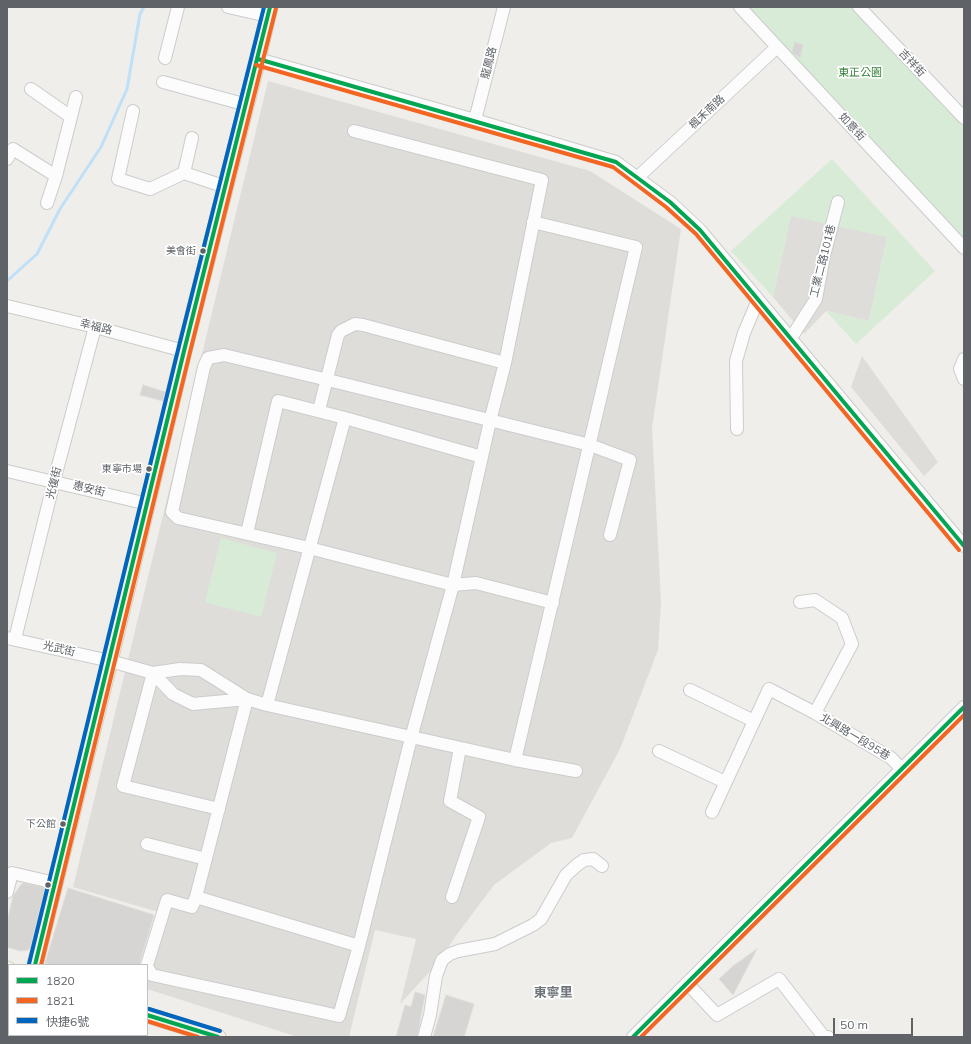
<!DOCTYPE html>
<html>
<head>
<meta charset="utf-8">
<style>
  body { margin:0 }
  #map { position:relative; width:971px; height:1044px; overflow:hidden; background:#efeeea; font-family:Mulish,"Noto Sans TC",sans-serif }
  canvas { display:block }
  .frame { position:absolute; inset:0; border:8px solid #5f6368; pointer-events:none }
  .legend { position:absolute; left:8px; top:964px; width:140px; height:72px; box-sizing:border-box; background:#fff; border:1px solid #bfc1c3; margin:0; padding:5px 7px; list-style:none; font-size:12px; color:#5f6368 }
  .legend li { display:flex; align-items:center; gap:8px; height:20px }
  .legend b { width:20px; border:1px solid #bfc1c3 }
  .scale { position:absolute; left:833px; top:1018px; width:80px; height:18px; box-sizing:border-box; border:2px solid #5f6368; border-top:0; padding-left:5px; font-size:12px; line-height:14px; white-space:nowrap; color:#5f6368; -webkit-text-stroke:3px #fff; paint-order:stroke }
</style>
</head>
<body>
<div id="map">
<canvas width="971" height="1044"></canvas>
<div class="frame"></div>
<ul class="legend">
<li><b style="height:5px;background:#00a651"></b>1820</li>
<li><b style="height:5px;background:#f26522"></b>1821</li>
<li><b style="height:5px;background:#0065bd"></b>快捷6號</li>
</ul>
<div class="scale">50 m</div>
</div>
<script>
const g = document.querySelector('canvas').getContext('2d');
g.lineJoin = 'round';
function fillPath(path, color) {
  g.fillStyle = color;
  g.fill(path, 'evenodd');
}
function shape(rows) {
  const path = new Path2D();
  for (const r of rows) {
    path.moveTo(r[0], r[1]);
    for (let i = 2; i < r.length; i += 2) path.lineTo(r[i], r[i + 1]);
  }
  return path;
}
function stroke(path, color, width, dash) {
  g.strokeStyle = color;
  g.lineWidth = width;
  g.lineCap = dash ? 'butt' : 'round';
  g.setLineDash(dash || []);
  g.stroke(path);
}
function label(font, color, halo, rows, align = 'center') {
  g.font = font + ' Mulish,"Noto Sans TC",sans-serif';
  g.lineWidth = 3.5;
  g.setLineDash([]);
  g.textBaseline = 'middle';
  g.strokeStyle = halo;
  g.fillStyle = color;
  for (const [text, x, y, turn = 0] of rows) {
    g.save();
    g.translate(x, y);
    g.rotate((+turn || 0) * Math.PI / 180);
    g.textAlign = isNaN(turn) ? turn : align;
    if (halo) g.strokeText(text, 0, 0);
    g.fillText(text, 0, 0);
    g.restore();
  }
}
fillPath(shape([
  [268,81,590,171,681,229,652,428,661,602,658,650,620,749,572,838,551,843,494,885,458,933,435,966,400,1004,416,939,375,930,349,1037,298,1037,147,989,147,965,158,912,73,887],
  [791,215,887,237,869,321,826,311,804,334,773,297],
  [862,356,938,462,924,476,851,387]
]), '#dfddda');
fillPath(shape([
  [744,7,852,7,964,127,964,241],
  [832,159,935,271,856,344,826,311,869,321,887,237,791,216,773,297,731,251],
  [221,538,277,553,261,617,205,602]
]), '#d8ebd6');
stroke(shape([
  [7,281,37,254,60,209,101,147,127,89,140,14,144,7]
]), '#bfe0f9', 3);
const building = shape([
  [795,42,803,45,800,58,792,52,795,42],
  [143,385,165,392,163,401,140,395,143,385],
  [23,883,45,888,30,948,28,950,20,951,7,947,7,923,13,896,20,886,23,883],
  [68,888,154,915,139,965,50,965,45,963,68,888],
  [757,949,733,995,719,979,733,966,757,949],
  [415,992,425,995,417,1037,396,1037,405,1005,411,1007,415,992],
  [446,995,474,1004,464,1037,433,1037,446,995]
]);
fillPath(building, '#d6d5d3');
stroke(building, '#deddd9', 1);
const minor = shape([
  [228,7,268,16],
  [740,7,964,248],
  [859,7,964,118],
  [165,58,178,7],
  [258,59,475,120,616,162,670,202,700,230,964,546],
  [163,82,247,105],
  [31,89,71,117],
  [133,111,118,179,150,189,184,173,226,187],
  [475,120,504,7],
  [354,131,542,180,505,363],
  [7,159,13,149,56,176,76,97],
  [184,173,192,138],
  [638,177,777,47],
  [47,203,56,176],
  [7,306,95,327,184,351],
  [791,338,816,299,824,256,838,202],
  [964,359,960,369,964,379],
  [737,429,736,361,744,333,758,300],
  [7,471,148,504],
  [247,533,278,401,345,418],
  [800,602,815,600,842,618,852,644,815,713,891,758,902,769],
  [553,603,476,583,453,585,309,548,178,518,172,512,204,367,208,358,224,355,328,380,590,445,630,460,610,535],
  [7,638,110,661,153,673,123,786,219,809],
  [15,639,54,481,95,327],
  [690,690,754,721],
  [247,699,196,897,359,946,411,738,453,585,490,421,505,363,363,325,355,324,341,331,338,335,319,410],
  [247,699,193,704,173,694,153,673,180,669,201,670,247,699,267,705,345,418,482,457],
  [267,705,515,760,576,771],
  [659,751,725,782],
  [515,760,636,247,533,222],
  [712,812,769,689,815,713],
  [147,844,206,859],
  [7,892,12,873,55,883],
  [452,897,479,817,450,801,460,748],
  [147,965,167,900,192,907,196,897],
  [147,967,152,975,339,1016,359,946],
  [687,983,717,1015,779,979,824,1037,828,1037],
  [21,1037,22,1035],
  [424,1037,430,1015,436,976,442,960,450,954,458,951,495,944,533,925,541,919,566,875,577,865,584,860,593,859,602,866],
  [633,1037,964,707]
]);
const major = shape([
  [35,965,110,661,184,351,258,59,270,7],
  [7,969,9,970],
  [7,1008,9,1006],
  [147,1015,218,1037]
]);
stroke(minor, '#cbcccc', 14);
stroke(major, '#d7ceb8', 17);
stroke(minor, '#fdfcfc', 12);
stroke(major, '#f4f2e9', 15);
stroke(shape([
  [258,59,616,162,670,202,700,230,964,546],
  [35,965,184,351,270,7],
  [147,1015,218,1037],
  [633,1037,964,707]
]), '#00a651', 4);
stroke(shape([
  [256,65,613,167,666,207,696,234,959,550],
  [41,965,190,352,276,8],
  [147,1021,198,1037],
  [641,1037,964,715]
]), '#f26522', 4);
stroke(shape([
  [29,964,178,350,264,7],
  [149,1009,220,1031]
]), '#0065bd', 4);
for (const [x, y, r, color] of [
  [203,251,3.5,"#5f6368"],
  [149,469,3.5,"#5f6368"],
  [63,824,3.5,"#5f6368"],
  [48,885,3.5,"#5f6368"]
]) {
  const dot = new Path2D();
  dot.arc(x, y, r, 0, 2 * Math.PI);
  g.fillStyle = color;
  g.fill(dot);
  stroke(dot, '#fff', 1.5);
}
label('10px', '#5f6368', '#fff', [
  ["美會街",196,251],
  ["東寧市場",142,469],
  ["下公館",56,824]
], 'right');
label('11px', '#5f6368', '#fff', [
  ["龍鳳路",489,63,-76],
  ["吉祥街",912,63,47],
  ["楓禾南路",707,112,-43],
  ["如意街",852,127,47],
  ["工業二路101巷",823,261,-76],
  ["幸福路",96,327,14],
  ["光復街",54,483,-76],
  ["惠安街",89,489,14],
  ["光武街",59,649,13],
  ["北興路一段95巷",855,737,31]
]);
label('11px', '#348238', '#fff', [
  ["東正公園",860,73]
]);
label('bold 13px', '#70757a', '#fff', [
  ["東寧里",553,993]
]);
</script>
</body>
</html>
